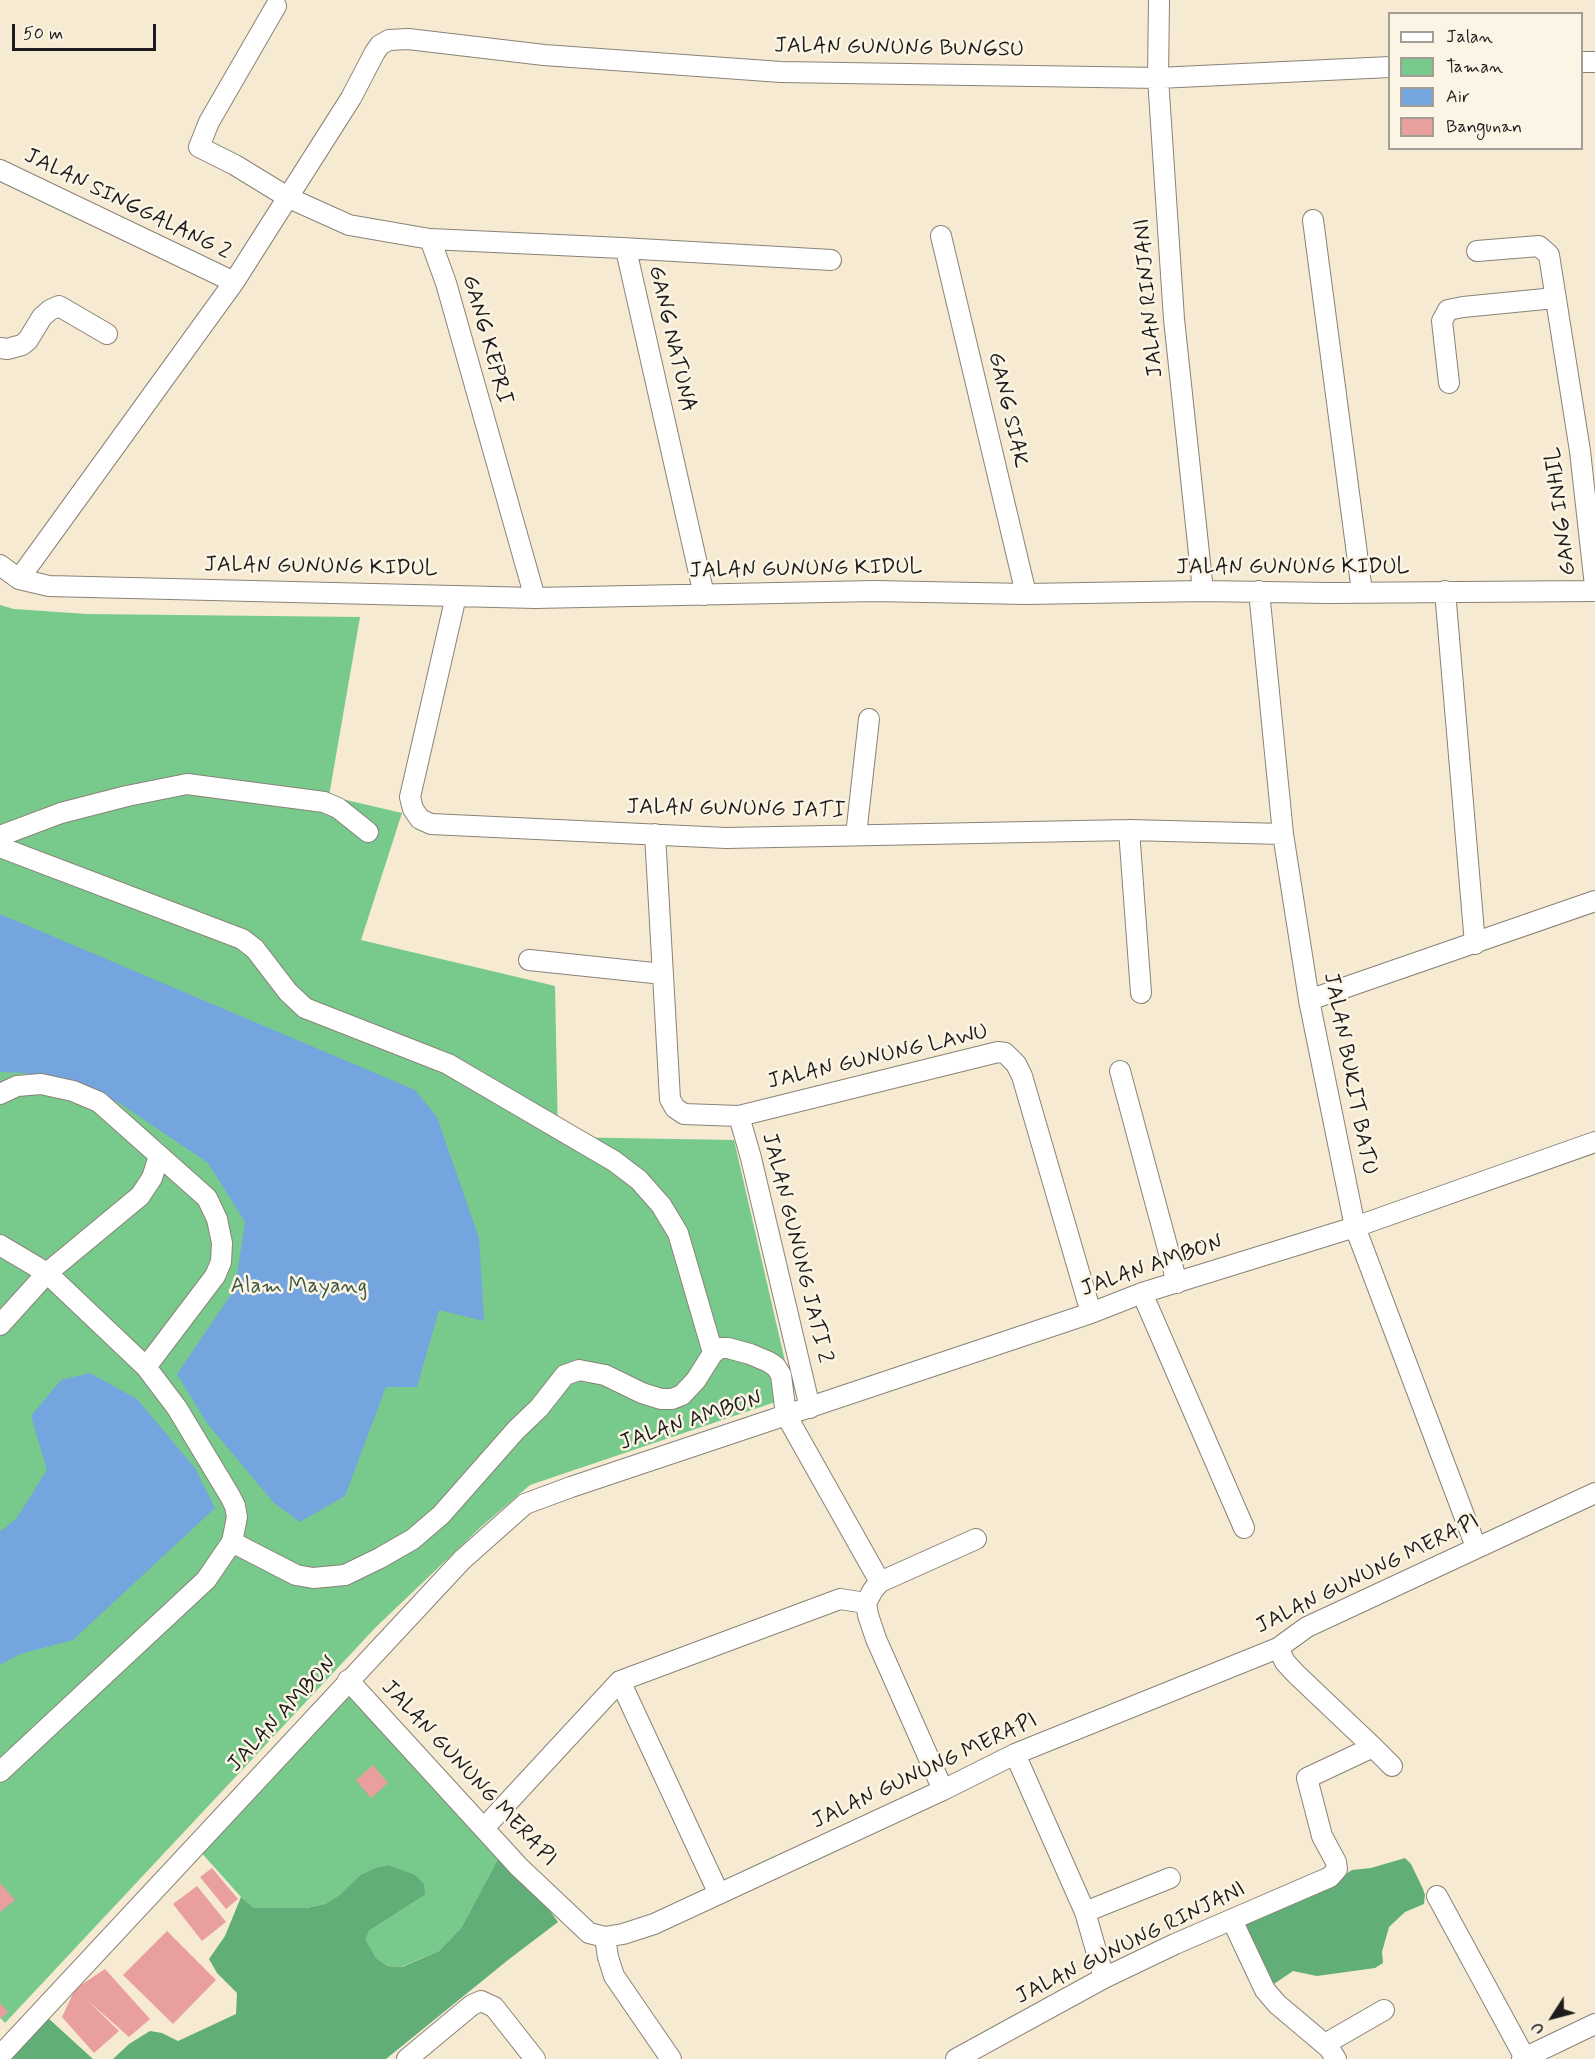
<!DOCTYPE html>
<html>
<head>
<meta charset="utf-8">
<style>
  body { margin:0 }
  #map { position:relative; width:1595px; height:2059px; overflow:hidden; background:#f6ead2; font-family:Mynerve,sans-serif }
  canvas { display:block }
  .legend { position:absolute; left:1388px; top:12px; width:195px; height:138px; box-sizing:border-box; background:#fcf5e5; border:2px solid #a29e95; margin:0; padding:8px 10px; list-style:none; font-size:18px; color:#1c1c1c }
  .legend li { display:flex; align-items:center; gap:12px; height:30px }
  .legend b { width:30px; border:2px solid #a29e95 }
  .north { position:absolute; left:1523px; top:1987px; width:60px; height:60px; -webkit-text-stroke:4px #fcf5e5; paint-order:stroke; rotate:234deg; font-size:16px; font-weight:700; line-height:24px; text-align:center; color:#1c1c1c }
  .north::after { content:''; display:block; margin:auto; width:21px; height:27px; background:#1c1c1c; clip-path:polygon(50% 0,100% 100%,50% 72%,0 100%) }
  .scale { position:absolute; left:12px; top:24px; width:144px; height:27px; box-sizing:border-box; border:3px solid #1c1c1c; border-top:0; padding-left:8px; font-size:18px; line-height:21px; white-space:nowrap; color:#1c1c1c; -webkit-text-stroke:4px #fcf5e5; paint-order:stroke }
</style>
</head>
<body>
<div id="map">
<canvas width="1595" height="2059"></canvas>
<ul class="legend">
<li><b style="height:8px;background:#fff"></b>Jalan</li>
<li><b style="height:16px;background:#78ca8c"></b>Taman</li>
<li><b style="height:16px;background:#74a5df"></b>Air</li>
<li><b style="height:16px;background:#e99f9e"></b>Bangunan</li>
</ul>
<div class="north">U</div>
<div class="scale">50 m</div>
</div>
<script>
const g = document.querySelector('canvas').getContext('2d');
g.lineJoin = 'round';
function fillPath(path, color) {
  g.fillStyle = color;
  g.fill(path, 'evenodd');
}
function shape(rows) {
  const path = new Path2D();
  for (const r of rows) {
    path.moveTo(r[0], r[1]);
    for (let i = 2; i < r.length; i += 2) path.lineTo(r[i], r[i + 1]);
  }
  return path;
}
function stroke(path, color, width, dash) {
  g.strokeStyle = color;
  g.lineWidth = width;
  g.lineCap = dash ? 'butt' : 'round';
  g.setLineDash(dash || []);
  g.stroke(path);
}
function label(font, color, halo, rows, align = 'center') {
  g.font = font + ' Mynerve,sans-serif';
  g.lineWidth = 5;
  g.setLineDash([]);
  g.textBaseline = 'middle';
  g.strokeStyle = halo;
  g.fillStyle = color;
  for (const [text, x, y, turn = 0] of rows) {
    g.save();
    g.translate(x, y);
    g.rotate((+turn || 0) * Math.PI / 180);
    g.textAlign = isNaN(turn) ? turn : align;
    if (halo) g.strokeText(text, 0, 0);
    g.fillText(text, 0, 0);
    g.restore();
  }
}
fillPath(shape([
  [0,605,14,609,87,614,360,617,329,796,402,813,361,940,555,986,558,1137,734,1140,793,1396,530,1485,482,1526,376,1627,5,2023,0,2017],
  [349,1691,429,1772,498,1859,461,1928,439,1951,401,1967,388,1966,376,1958,364,1939,369,1931,425,1895,414,1874,387,1865,360,1875,341,1895,325,1904,306,1908,254,1908,241,1897,199,1850]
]), '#78ca8c');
fillPath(shape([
  [1405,1858,1411,1864,1423,1889,1425,1895,1424,1904,1405,1912,1389,1927,1382,1952,1383,1963,1375,1968,1317,1976,1293,1971,1274,1984,1267,1980,1243,1920,1333,1882,1352,1870,1371,1868],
  [498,1859,545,1904,558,1922,508,1960,386,2059,113,2059,129,2044,150,2031,162,2033,178,2041,236,2014,237,1993,217,1973,209,1959,225,1936,241,1897,254,1908,306,1908,325,1904,340,1895,360,1875,376,1868,388,1865,414,1874,424,1884,425,1895,369,1931,365,1939,376,1958,388,1966,402,1967,439,1951,461,1928],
  [48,2018,93,2059,10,2059]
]), '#62ae78');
fillPath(shape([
  [0,914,415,1090,437,1117,479,1238,484,1321,439,1310,417,1387,386,1387,345,1496,300,1522,274,1503,207,1423,177,1374,235,1289,245,1222,208,1163,118,1102,25,1073,0,1072],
  [90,1373,137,1399,195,1468,215,1508,73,1640,20,1654,0,1665,0,1532,16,1519,47,1470,31,1416,61,1380]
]), '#74a5df');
fillPath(shape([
  [373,1765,388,1783,371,1798,356,1780],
  [212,1868,238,1899,226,1909,200,1877],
  [0,1883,15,1900,0,1912],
  [197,1886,226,1922,202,1941,173,1904],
  [167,1931,216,1980,173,2024,123,1975],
  [105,1969,150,2019,129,2037,86,1999,119,2031,94,2053,62,2017,75,1989],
  [0,2003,8,2012,0,2019]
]), '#e99f9e');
const minor = shape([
  [1159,0,1158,78,1174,319,1203,591],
  [276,6,209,122,199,147,235,165,289,198,349,225,430,239,446,283,535,598],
  [1582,62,1595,62],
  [0,170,234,282],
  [1313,220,1362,592],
  [941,236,1026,594],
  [430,239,622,248,627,254,704,595],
  [622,248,831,260],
  [1477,251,1539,246,1549,255,1580,451,1595,586],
  [0,348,7,349,22,345,28,340,42,317,50,310,59,306,107,334],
  [1449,383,1442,321,1448,310,1463,307,1555,298],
  [0,565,19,579,49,586,535,598,874,591,1026,594,1203,591,1328,593,1595,591],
  [19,579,234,282,351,98,375,52,380,45,389,40,408,39,544,55,781,72,1158,78,1390,67],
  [1259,591,1283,834,1309,1000,1355,1227,1476,1547],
  [1445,591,1475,944],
  [456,596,410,797,413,809,420,819,431,824,726,838,1129,830,1283,834],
  [1129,830,1141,993],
  [655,834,670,1099,675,1108,684,1114,739,1116,751,1158,810,1408],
  [856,835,869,719],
  [0,836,61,813,127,796,187,784,324,802,338,808,368,832],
  [0,847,242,939,255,949,288,992,305,1008,448,1064,614,1161,639,1180,661,1205,678,1233,713,1353],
  [529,960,663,974],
  [1309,1000,1595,901],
  [1120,1071,1177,1283],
  [0,1094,17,1086,41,1084,73,1091,99,1102,207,1198,217,1219,222,1243,221,1262,215,1276,146,1367],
  [739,1116,998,1052,1005,1053,1016,1064,1022,1076,1091,1313],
  [0,1245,47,1273,146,1367,177,1408,230,1496,235,1506,237,1517,232,1542,206,1580,0,1772],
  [1142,1293,1244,1528],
  [0,1325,47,1273,140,1196,152,1178,159,1156],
  [232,1542,296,1575,313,1578,345,1575,380,1558,413,1539,441,1515,516,1430,539,1408,565,1375,579,1370,605,1375,642,1393,661,1399,672,1399,682,1395,696,1380,713,1353,720,1348,728,1348,750,1354,769,1362,776,1367,781,1375,786,1415,880,1582],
  [348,1680,519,1867,589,1933,605,1937,623,1934,654,1924,943,1790,1015,1754,1278,1648,1307,1627,1595,1493],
  [620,1681,719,1894],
  [1373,1747,1392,1766],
  [1015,1754,1085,1912,1104,1978],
  [943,1790,876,1639,868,1615,866,1603,873,1590,880,1582,976,1539],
  [484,1828,620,1681,840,1599,866,1603],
  [1437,1896,1525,2058],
  [1085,1912,1170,1878],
  [1232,1920,1265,1990,1277,2004,1329,2048,1336,2059],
  [605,1937,608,1957,614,1976,671,2059],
  [1325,2044,1384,2010],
  [0,2056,462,1560,525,1504,571,1487,1091,1313,1142,1293,1355,1227,1595,1142],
  [407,2059,472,2005,481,2001,494,2007,535,2059],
  [956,2059,1104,1978,1175,1944,1330,1877,1337,1869,1336,1862,1322,1836,1307,1778,1373,1747,1296,1674,1285,1662,1278,1648],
  [1522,2059,1595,2024]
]);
stroke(minor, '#898377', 22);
stroke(minor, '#fff', 20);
label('22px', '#1c1c1c', '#fcf5e5', [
  ["JALAN GUNUNG BUNGSU",899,49,1],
  ["JALAN SINGGALANG 2",127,205,26],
  ["JALAN RINJANI",1150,298,-95],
  ["GANG NATUNA",671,339,77],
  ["GANG KEPRI",486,340,74],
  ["GANG SIAK",1007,410,77],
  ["GANG INHIL",1562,511,-97],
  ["JALAN GUNUNG KIDUL",321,568,1],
  ["JALAN GUNUNG KIDUL",1293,568],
  ["JALAN GUNUNG KIDUL",806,570,-1],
  ["JALAN GUNUNG JATI",736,810,1],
  ["JALAN GUNUNG LAWU",878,1058,-13],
  ["JALAN BUKIT BATU",1349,1074,79],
  ["JALAN GUNUNG JATI 2",796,1248,76],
  ["JALAN AMBON",1152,1267,-19],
  ["JALAN AMBON",691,1422,-18],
  ["JALAN GUNUNG MERAPI",1368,1575,-26],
  ["JALAN AMBON",283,1715,-47],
  ["JALAN GUNUNG MERAPI",925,1772,-25],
  ["JALAN GUNUNG MERAPI",468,1774,47],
  ["JALAN GUNUNG RINJANI",1131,1944,-26]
]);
label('22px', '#3c5943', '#fcf5e5', [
  ["Alam Mayang",299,1287]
]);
</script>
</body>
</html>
